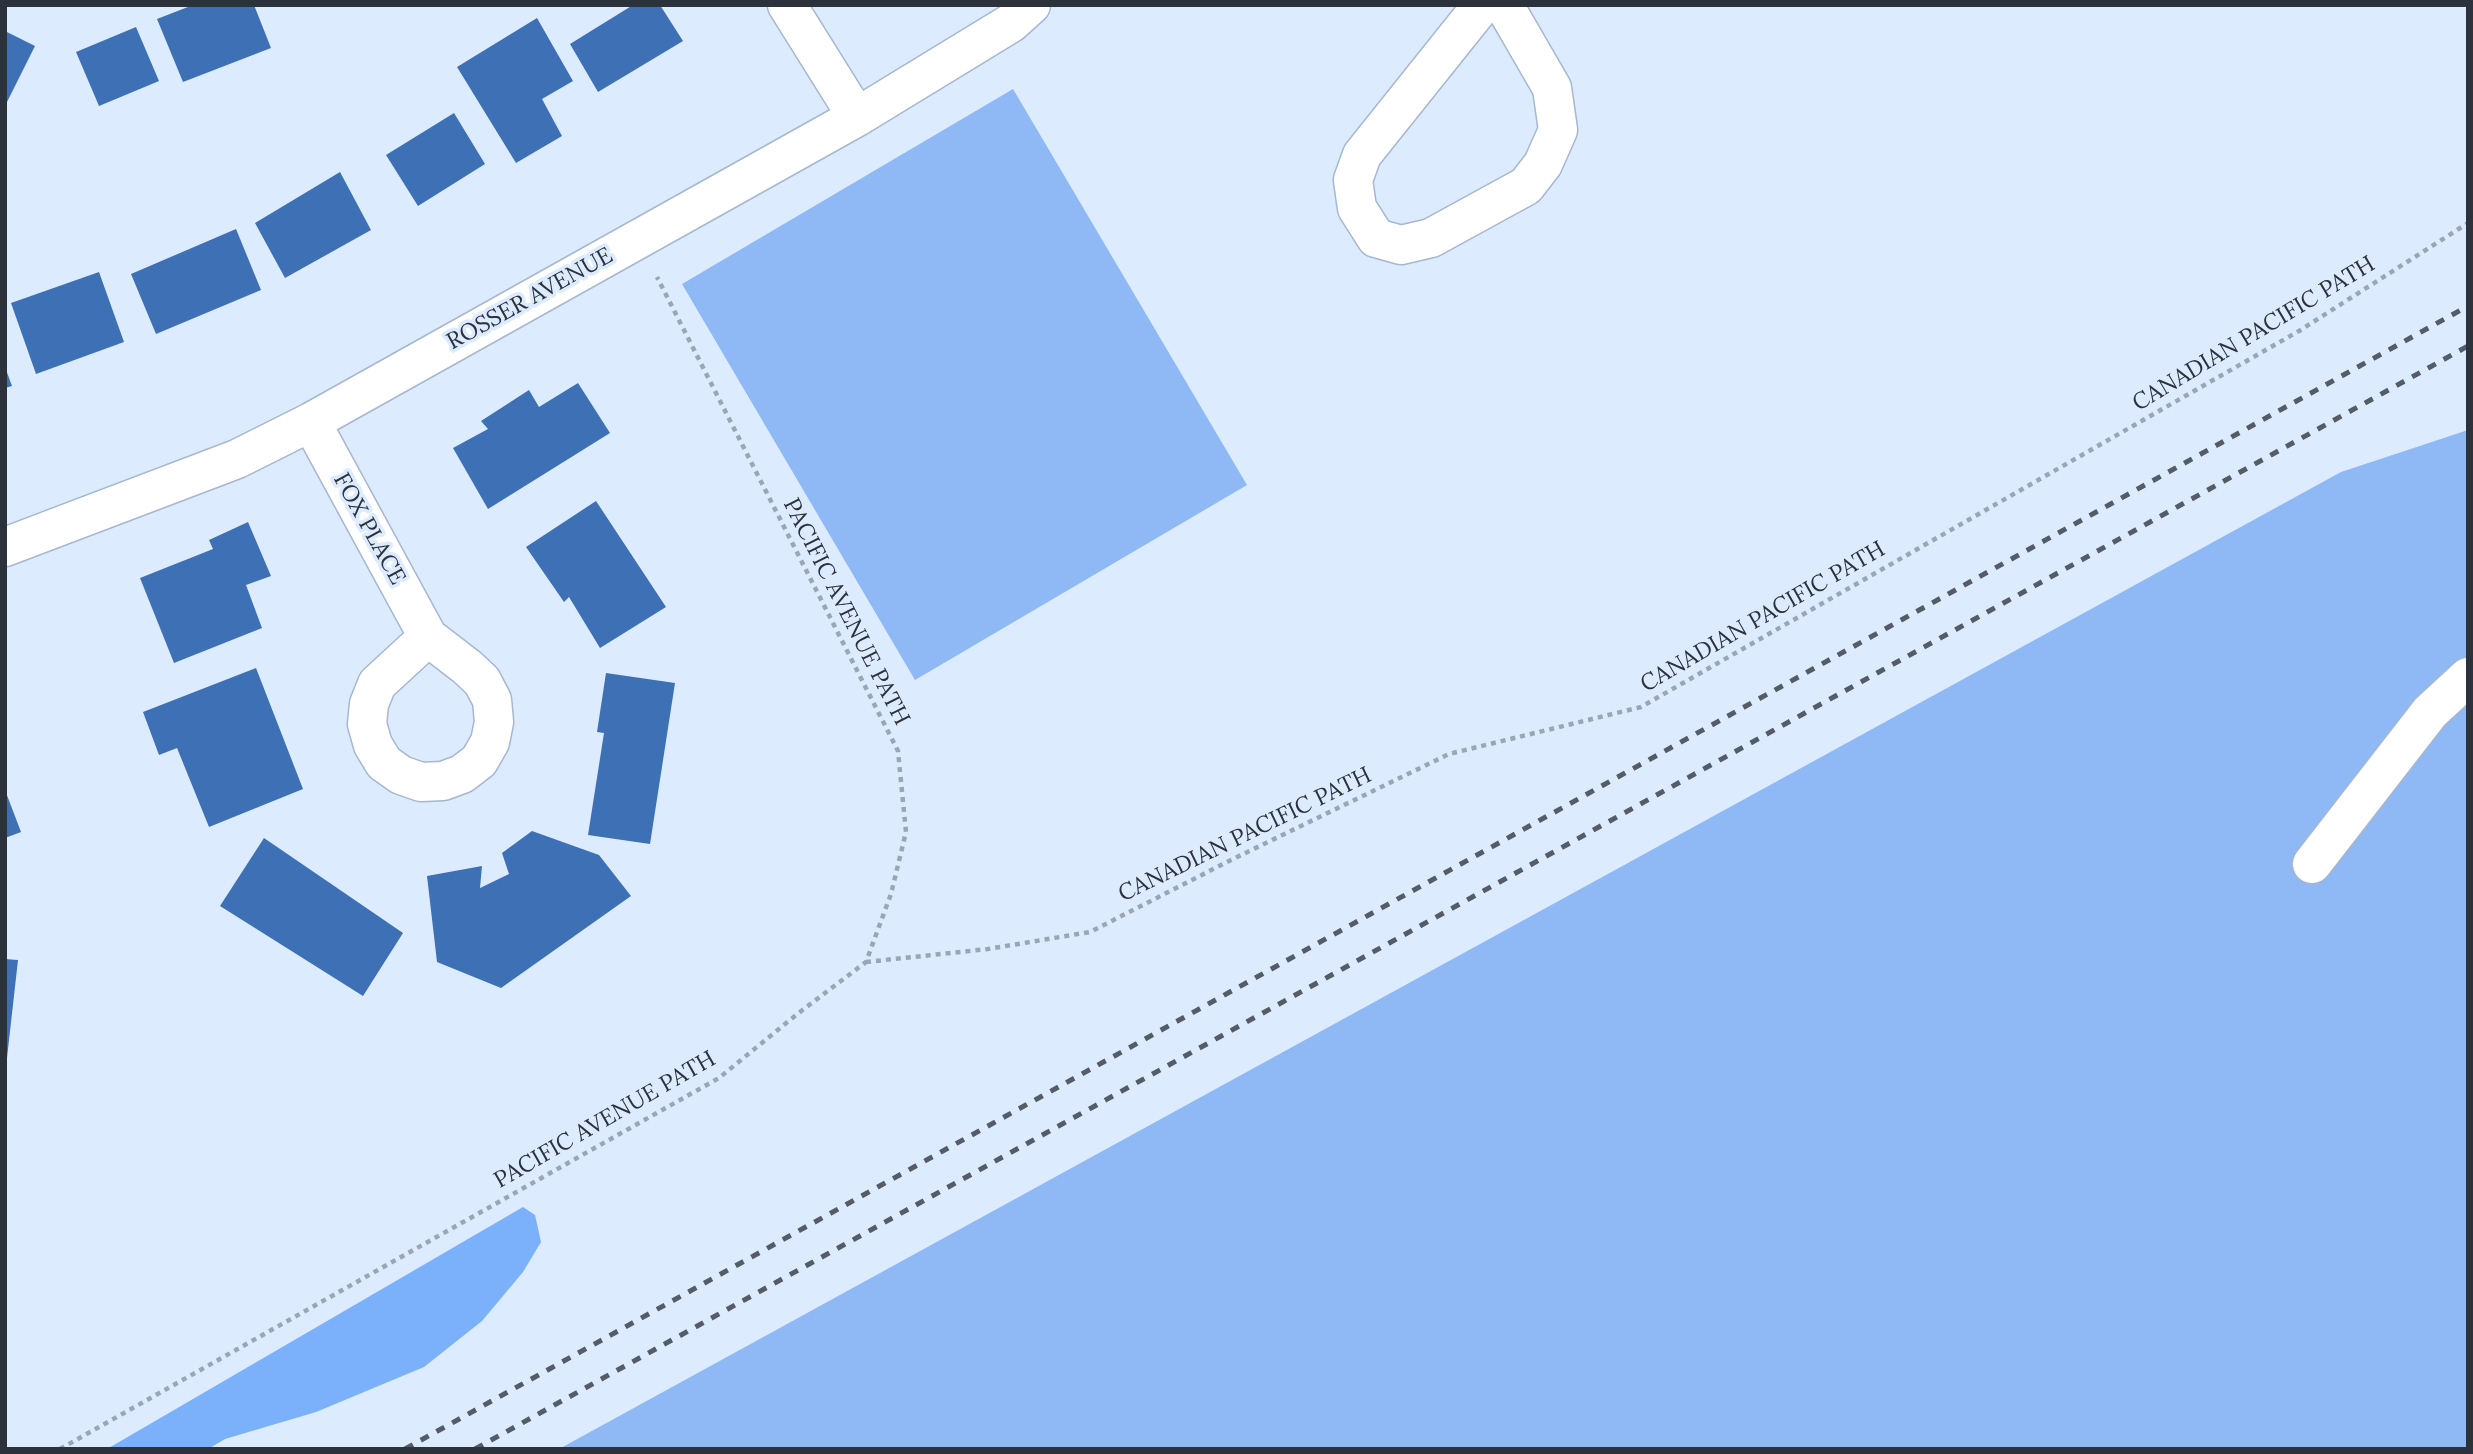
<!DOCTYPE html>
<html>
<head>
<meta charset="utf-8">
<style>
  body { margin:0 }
  #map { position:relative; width:2473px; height:1454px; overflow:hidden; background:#ddebff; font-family:Lora,serif }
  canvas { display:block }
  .frame { position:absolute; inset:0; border:7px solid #2b323b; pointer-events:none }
</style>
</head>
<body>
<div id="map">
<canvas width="2473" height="1454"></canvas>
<div class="frame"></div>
</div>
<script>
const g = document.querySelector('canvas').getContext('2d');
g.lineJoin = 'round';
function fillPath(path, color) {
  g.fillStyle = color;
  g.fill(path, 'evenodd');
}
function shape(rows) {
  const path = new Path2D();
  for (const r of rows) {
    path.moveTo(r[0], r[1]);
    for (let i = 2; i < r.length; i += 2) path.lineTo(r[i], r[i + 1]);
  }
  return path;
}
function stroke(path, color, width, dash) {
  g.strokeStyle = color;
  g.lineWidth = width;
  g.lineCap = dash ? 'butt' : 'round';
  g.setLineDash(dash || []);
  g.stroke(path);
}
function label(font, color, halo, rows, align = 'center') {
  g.font = font + ' Lora,serif';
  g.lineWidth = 7;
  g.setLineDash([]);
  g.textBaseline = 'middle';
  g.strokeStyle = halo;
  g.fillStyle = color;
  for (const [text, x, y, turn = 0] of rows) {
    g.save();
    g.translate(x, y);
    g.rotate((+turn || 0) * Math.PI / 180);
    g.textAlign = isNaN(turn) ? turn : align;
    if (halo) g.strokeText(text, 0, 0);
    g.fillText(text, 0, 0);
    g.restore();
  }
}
fillPath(shape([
  [1013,89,1247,485,915,680,682,284],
  [2468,430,2468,1449,559,1449,2341,472]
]), '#8eb9f5');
fillPath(shape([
  [523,1207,535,1215,541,1242,523,1272,482,1321,424,1367,316,1412,225,1439,208,1449,107,1449]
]), '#7bb0fa');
fillPath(shape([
  [193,5,254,5,271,48,183,82,157,19],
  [633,5,660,5,683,41,598,92,570,44],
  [537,18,573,81,542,99,562,136,516,163,457,67],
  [136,27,159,81,99,106,76,52],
  [5,31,35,46,5,106],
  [454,113,485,164,418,206,386,155],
  [340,172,371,230,285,278,255,223],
  [236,229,261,290,156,334,131,274],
  [99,272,124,342,36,374,11,303],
  [5,367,12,386,5,388],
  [578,383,610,433,488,509,453,448,488,429,481,421,529,390,539,407],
  [596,501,666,607,600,648,569,597,564,602,526,547],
  [248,522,271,576,246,585,262,628,174,663,140,578,213,549,209,540],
  [256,668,303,789,209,827,177,748,159,755,143,712],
  [606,673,675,683,650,844,588,835,604,733,597,732],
  [5,790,21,832,5,838],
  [532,831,599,855,631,896,501,988,437,962,427,876,482,866,480,888,509,874,502,853],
  [264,838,403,933,363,996,220,906],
  [5,959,18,960,7,1058,5,1058]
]), '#3e70b5');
const minor = shape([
  [787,5,857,117],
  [1482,5,1362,155,1353,180,1357,208,1376,238,1401,245,1431,238,1526,186,1543,164,1558,130,1552,88,1504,5],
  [311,422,428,637,467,667,482,681,492,700,494,722,490,742,479,761,462,774,443,781,421,782,401,775,384,763,373,745,367,724,369,704,377,684,428,637],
  [5,547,237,459,311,422,857,117,1011,23,1031,5],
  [2312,864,2430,712,2468,677]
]);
stroke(minor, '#a6b7cf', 41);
stroke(shape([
  [866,962,988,949,1090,932,1231,860,1449,754,1641,707,2299,331,2468,223],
  [60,1449,719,1078,796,1015,866,962,891,894,906,832,898,751,657,277]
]), '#9aa6b6', 4.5, [5, 5]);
stroke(minor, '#fff', 38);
stroke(shape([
  [405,1449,2468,306],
  [475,1449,2468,346]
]), '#535c67', 5, [9, 9]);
label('23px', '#2b323b', '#ddebff', [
  ["ROSSER AVENUE",530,299,-29],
  ["CANADIAN PACIFIC PATH",2254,334,-31],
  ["FOX PLACE",369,529,61],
  ["PACIFIC AVENUE PATH",846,612,63],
  ["CANADIAN PACIFIC PATH",1763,617,-30],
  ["CANADIAN PACIFIC PATH",1245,835,-26],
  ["PACIFIC AVENUE PATH",605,1120,-30]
]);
</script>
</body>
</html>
